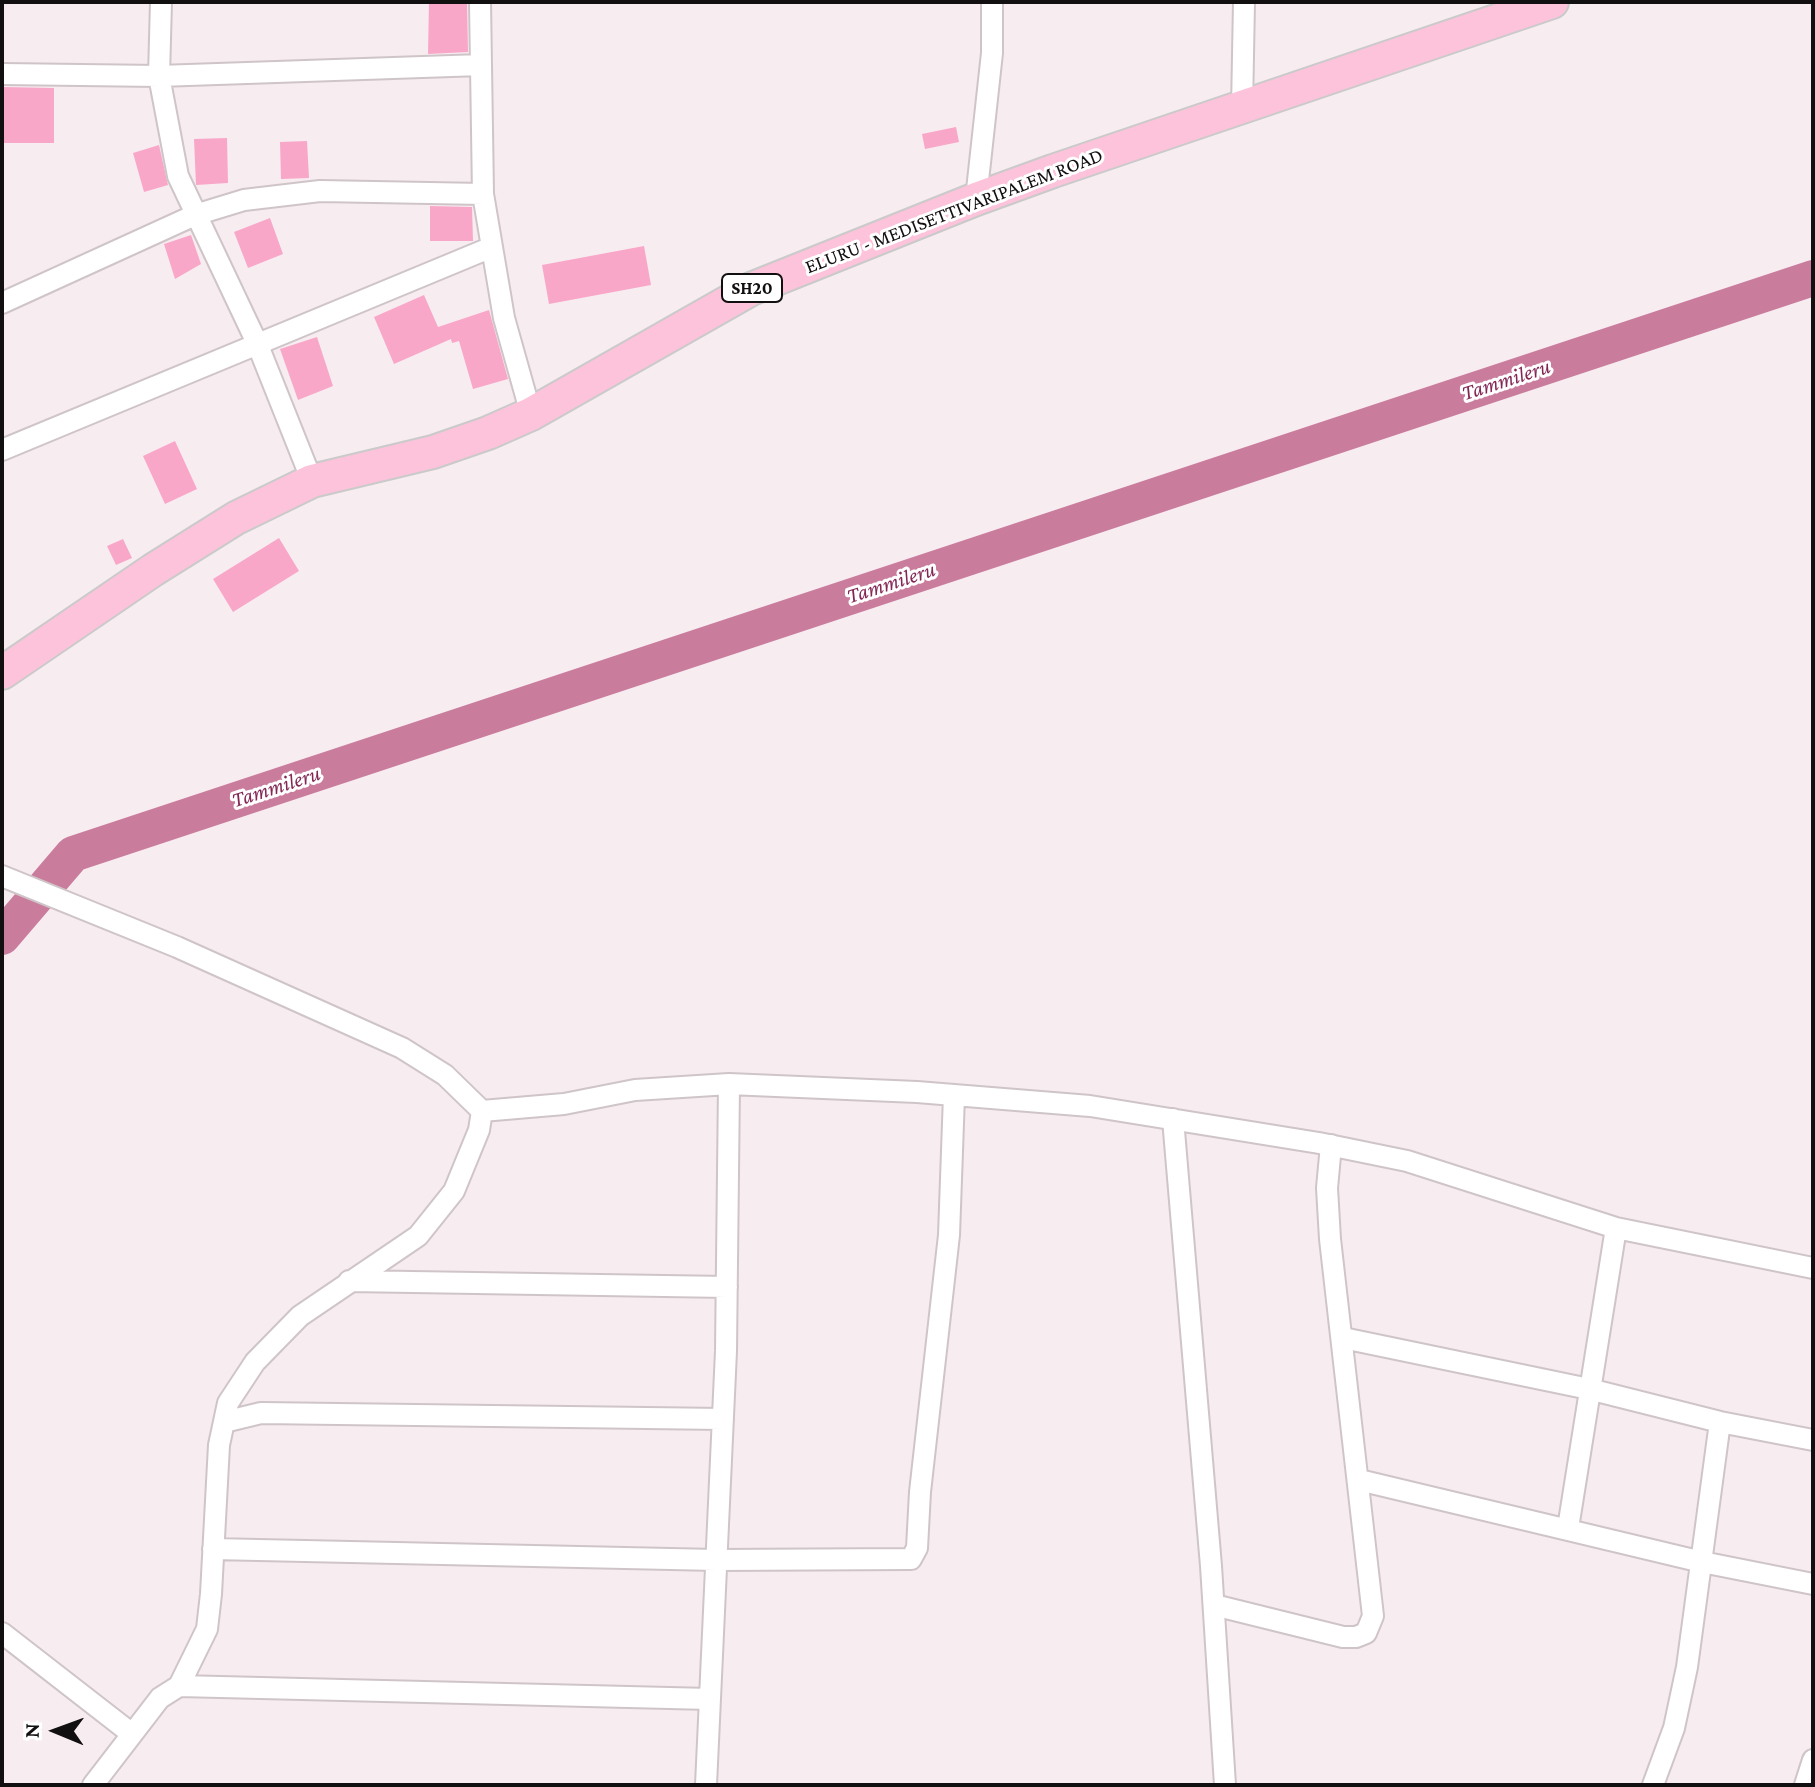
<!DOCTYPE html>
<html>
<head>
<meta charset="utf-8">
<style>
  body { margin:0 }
  #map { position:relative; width:1815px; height:1787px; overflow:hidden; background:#f7ecf0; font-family:"Crimson Pro",serif }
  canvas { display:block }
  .frame { position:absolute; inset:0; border:4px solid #120f10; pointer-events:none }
  .north { position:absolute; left:16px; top:1691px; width:80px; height:80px; -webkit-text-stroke:6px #fff; paint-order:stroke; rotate:271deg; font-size:22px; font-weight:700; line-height:32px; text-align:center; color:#120f10 }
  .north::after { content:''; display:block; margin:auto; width:28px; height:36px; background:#120f10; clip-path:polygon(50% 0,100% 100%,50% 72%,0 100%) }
</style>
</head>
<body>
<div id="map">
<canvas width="1815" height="1787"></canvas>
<div class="frame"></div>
<div class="north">N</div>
</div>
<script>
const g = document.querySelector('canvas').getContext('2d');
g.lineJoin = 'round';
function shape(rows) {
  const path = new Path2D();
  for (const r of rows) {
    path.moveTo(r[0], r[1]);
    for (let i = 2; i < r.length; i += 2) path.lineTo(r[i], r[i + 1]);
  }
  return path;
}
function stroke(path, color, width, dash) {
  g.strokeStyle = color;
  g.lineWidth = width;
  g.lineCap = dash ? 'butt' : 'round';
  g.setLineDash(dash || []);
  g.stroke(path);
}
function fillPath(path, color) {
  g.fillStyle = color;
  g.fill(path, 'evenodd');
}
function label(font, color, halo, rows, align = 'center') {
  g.font = font + ' "Crimson Pro",serif';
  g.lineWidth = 6;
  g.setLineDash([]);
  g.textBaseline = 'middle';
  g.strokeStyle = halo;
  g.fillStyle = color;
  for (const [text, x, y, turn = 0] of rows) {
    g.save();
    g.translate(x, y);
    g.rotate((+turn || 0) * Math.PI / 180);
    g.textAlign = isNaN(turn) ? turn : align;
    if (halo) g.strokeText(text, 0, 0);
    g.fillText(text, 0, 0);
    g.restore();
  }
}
stroke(shape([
  [2,937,73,854,1813,278]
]), '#ca7c9d', 36);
fillPath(shape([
  [429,2,467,2,468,52,428,54],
  [2,87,54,88,54,143,2,143],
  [956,127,959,142,925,149,922,134],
  [227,138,228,183,196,185,194,139],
  [307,141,309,178,281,179,280,142],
  [159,145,168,185,144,192,133,153],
  [430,206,472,207,473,241,430,241],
  [270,218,283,254,248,268,234,232],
  [191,235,201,264,175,279,164,244],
  [644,246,651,285,549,304,542,265],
  [424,295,438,327,489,310,508,379,473,389,459,341,452,343,451,339,394,364,374,317],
  [317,337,333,386,298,400,280,349],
  [175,441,197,489,165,504,143,456],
  [279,538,299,571,233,612,213,579],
  [123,539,132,558,116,565,107,546]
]), '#f9a7c8');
const minor = shape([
  [161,2,159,76,178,176,257,343,312,481],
  [480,2,483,194,504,318,531,414],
  [2,74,159,76,481,65],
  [1242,109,1244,2],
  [976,199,992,53,992,2],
  [2,303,195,215,244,200,320,191,483,194],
  [2,450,492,247],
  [2,876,177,947,402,1048,445,1075,482,1111,564,1104,635,1090,729,1084,917,1092,1090,1106,1319,1143,1407,1161,1616,1228,1813,1268],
  [1173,1119,1211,1566,1225,1785],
  [349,1281,727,1287],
  [1343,1338,1589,1389,1720,1422,1813,1440],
  [224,1422,261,1413,723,1419],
  [1359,1480,1702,1562,1813,1584],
  [1568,1528,1616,1228],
  [213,1549,716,1560,911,1559,917,1548,920,1492,949,1235,954,1095],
  [1214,1605,1343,1637,1356,1637,1366,1633,1373,1616,1330,1239,1327,1188,1331,1145],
  [2,1633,132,1734],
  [179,1686,207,1629,211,1594,219,1445,228,1403,255,1362,300,1316,418,1236,454,1191,479,1130,482,1111],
  [93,1785,160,1698,179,1686,710,1699],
  [706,1785,726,1351,729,1084],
  [1653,1785,1674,1728,1687,1667,1720,1422],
  [1805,1785,1813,1760]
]);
const primary = shape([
  [2,673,153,570,236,518,312,481,433,452,488,433,531,414,751,289,976,199,1053,171,1552,2]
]);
stroke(minor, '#cfc5c8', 24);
stroke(primary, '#cbcaca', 36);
stroke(minor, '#fff', 20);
stroke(primary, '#fcc3db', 32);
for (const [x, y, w] of [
  [752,288,60]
]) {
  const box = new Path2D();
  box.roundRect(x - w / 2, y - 14, w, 28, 6);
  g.fillStyle = '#fff';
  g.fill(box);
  stroke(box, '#120f10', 2);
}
label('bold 18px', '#120f10', null, [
  ["SH20",752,288]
]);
label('20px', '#120f10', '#fff', [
  ["ELURU - MEDISETTIVARIPALEM ROAD",954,211,-21]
]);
label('italic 22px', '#832654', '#fff', [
  ["Tammileru",1506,380,-18],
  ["Tammileru",891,583,-18],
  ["Tammileru",276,787,-18]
]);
</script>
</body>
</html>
